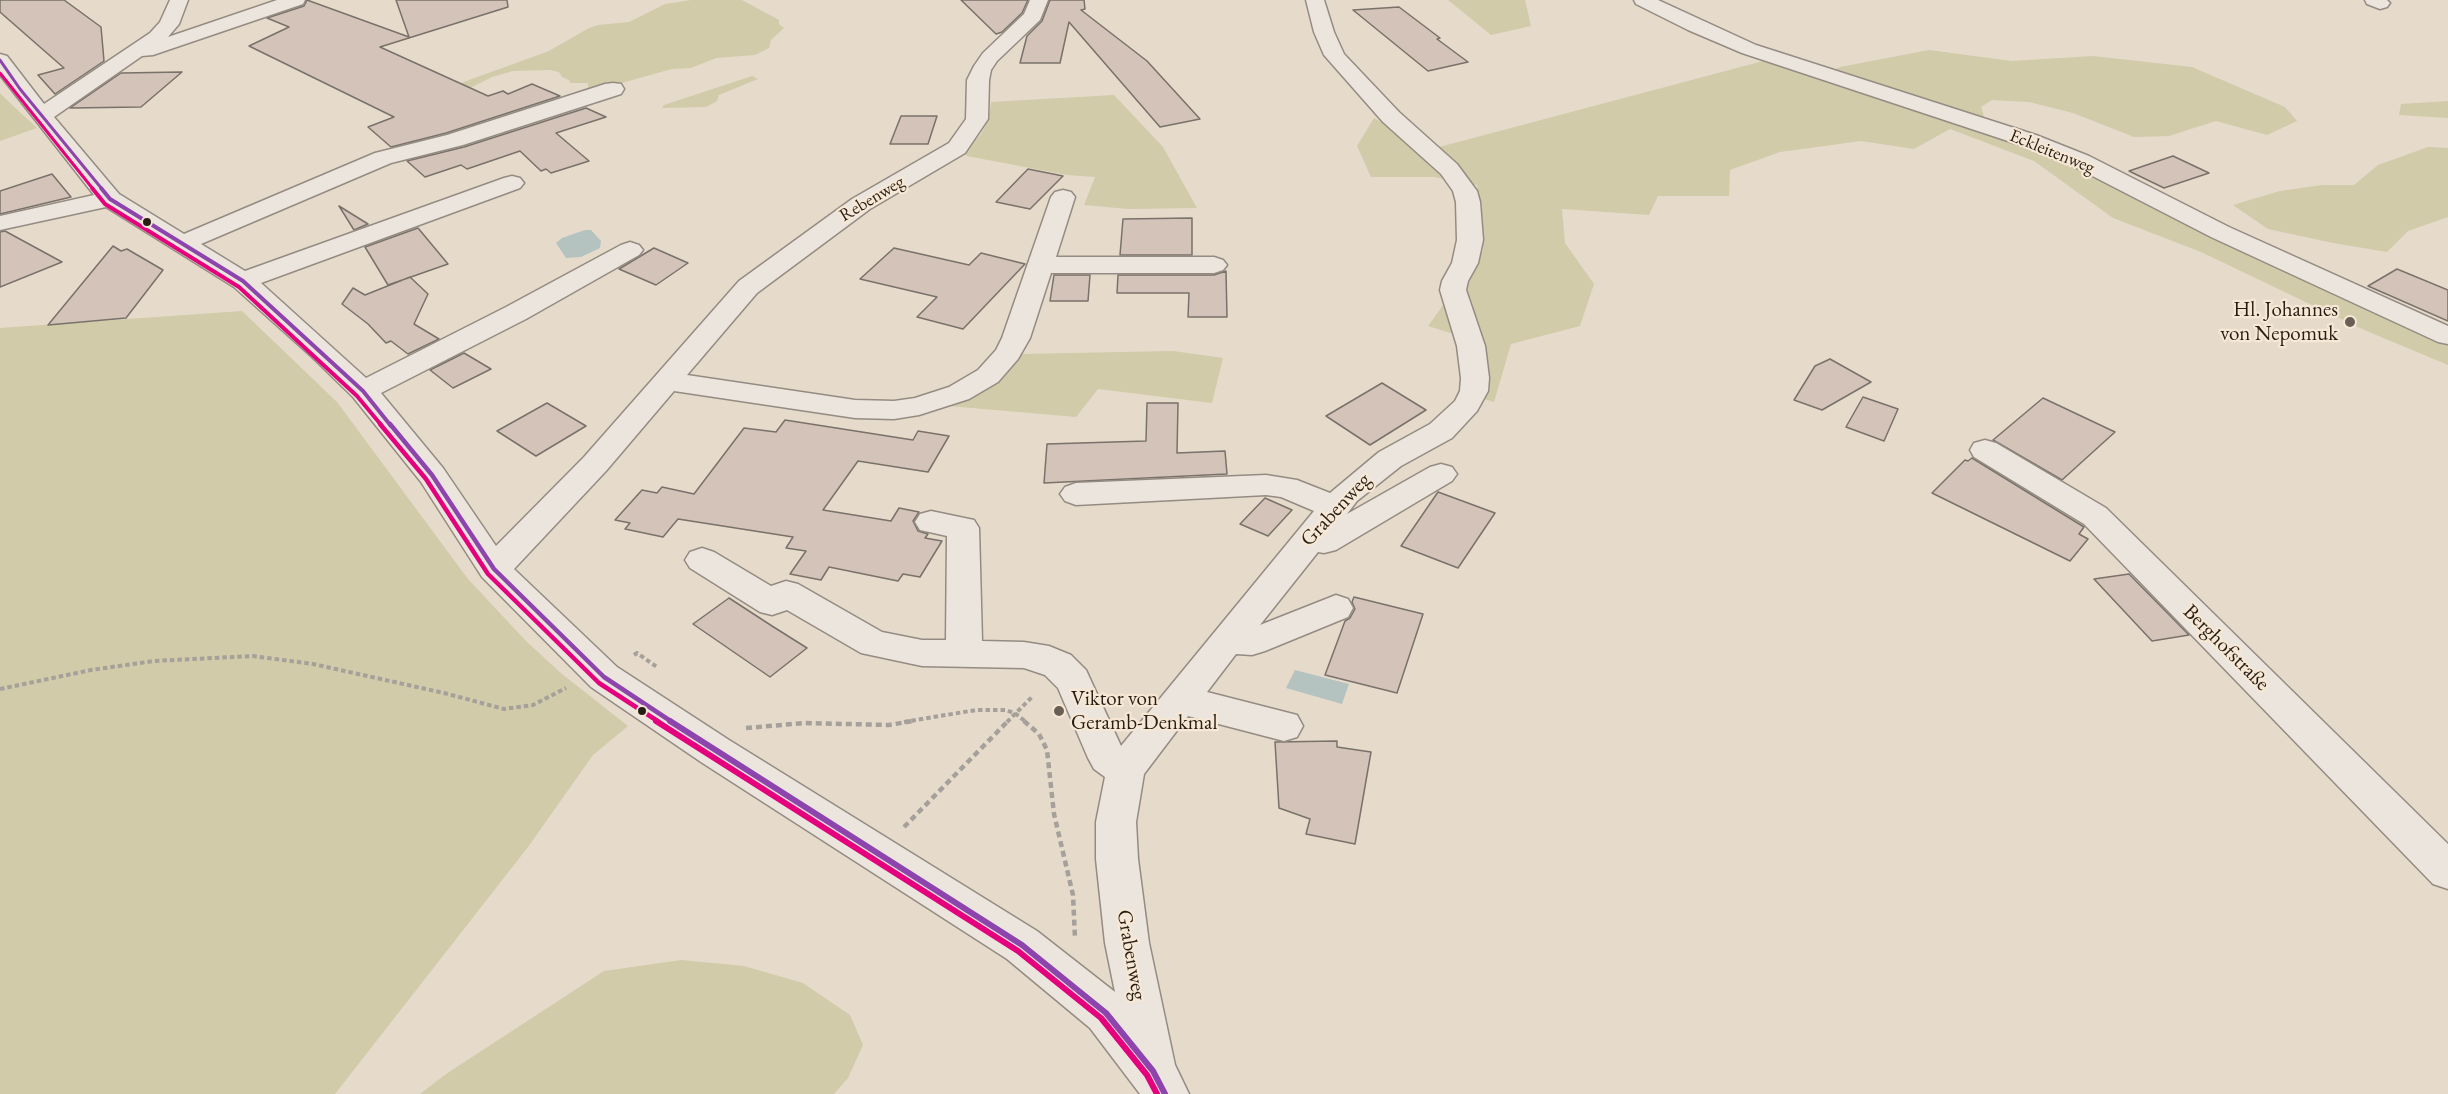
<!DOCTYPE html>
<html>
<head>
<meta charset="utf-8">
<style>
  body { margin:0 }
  canvas { display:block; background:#e6daca }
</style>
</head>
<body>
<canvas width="2448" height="1094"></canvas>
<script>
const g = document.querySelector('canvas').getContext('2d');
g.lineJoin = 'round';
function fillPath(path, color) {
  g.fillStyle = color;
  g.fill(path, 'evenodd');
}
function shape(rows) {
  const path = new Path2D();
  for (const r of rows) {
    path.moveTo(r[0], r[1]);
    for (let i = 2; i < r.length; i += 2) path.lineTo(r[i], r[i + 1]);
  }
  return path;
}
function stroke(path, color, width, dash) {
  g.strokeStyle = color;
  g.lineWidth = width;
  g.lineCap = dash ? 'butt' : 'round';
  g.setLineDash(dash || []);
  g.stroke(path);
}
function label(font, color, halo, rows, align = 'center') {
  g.font = font + ' "EB Garamond",serif';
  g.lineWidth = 4.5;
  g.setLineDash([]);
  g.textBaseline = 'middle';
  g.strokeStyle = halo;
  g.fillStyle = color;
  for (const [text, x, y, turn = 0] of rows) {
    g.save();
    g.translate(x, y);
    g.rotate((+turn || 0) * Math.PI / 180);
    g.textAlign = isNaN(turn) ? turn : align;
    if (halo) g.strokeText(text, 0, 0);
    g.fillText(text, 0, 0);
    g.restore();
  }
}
fillPath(shape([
  [691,0,742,0,779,20,779,24,784,28,771,40,769,48,755,55,716,58,691,68,672,69,607,87,588,89,588,83,570,83,569,80,562,77,559,72,550,70,513,71,492,77,470,88,436,92,549,51,589,28,598,25,629,22,665,4],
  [1448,0,1525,0,1531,26,1491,35],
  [1929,50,2012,61,2093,56,2192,67,2285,107,2297,121,2267,135,2216,121,2169,136,2134,137,2073,113,2029,102,1992,100,1981,107,1986,123,2448,334,2448,365,2362,329,2201,252,2113,218,2034,161,1950,129,1914,149,1861,141,1780,152,1730,170,1729,196,1658,196,1649,215,1562,209,1565,243,1594,284,1580,326,1511,344,1494,402,1484,399,1476,341,1428,326,1483,250,1477,185,1434,177,1371,177,1357,146,1374,118,1428,150,1767,60,1818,78,1840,67],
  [752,76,758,79,719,95,717,101,706,107,662,108,664,105],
  [0,93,9,102,37,128,0,141],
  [1114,95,1163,147,1197,208,1128,209,1084,205,1095,177,1067,175,967,156,964,153,981,134,989,119,991,102],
  [2448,101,2448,118,2399,115,2401,104],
  [2428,147,2448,148,2448,217,2408,231,2387,252,2333,243,2268,229,2233,205,2280,191,2322,185,2354,185,2378,165],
  [242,311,337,402,468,579,526,641,562,674,628,726,593,755,528,847,335,1094,0,1094,0,328],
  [1173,351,1223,358,1212,403,1098,389,1076,417,949,406,982,392,998,380,1020,354],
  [681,960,744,966,803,983,850,1015,863,1045,848,1078,834,1094,420,1094,446,1074,604,971]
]), '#d1cba9');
fillPath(shape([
  [585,230,591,230,601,241,600,248,581,257,566,258,556,243,562,238],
  [1295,670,1349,684,1342,704,1286,688]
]), '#b5c3c0');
const building = shape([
  [0,0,64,0,101,27,104,61,55,94,38,75,64,68,0,12,0,0],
  [307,0,409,37,396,0,507,0,508,7,380,47,488,96,503,91,508,94,532,84,560,96,446,133,391,147,368,127,394,117,249,46,289,27,267,18,304,6,307,0],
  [961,0,1028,0,1022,13,1002,32,996,34,961,0],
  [1050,0,1084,0,1085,9,1081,10,1147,61,1200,119,1160,127,1069,22,1060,63,1020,63,1027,36,1042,21,1050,0],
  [1399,7,1440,38,1437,39,1468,62,1428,71,1353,10,1399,7],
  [182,72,141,107,70,108,121,73,182,72],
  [586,108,606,117,556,133,589,161,551,173,546,169,541,171,520,151,467,169,461,165,425,177,407,161,464,147,586,108],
  [901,116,937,116,928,144,890,144,901,116],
  [2173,156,2209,173,2164,188,2129,171,2173,156],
  [1028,169,1063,176,1030,209,996,202,1028,169],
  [52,174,71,197,0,214,0,191,52,174],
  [339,206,368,224,354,230,339,206],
  [1192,218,1192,255,1120,255,1123,219,1192,218],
  [418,228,448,264,388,285,365,247,418,228],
  [5,231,62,262,0,287,0,232,5,231],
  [113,246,121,251,127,249,163,270,126,318,48,325,113,246],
  [654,248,688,263,656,285,619,269,654,248],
  [894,248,969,265,981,253,1025,264,963,329,917,317,937,297,860,279,894,248],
  [2397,269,2448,290,2448,321,2368,286,2397,269],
  [1226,271,1227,317,1188,317,1189,293,1117,293,1118,275,1214,275,1226,271],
  [1054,275,1090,275,1088,301,1050,301,1054,275],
  [410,277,428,294,414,324,439,339,408,354,391,341,386,343,368,324,342,304,353,288,365,295,410,277],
  [464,353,491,369,453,388,430,370,464,353],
  [1830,359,1871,382,1822,410,1794,400,1815,366,1830,359],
  [1382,383,1426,410,1370,445,1326,416,1382,383],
  [1863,397,1898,409,1884,441,1846,427,1863,397],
  [2043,398,2115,432,2062,480,1993,440,2043,398],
  [547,403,586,426,536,456,497,431,547,403],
  [1147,403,1178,403,1177,453,1225,451,1227,474,1044,483,1047,444,1146,441,1147,403],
  [785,420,913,440,918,431,949,436,928,472,858,461,823,510,891,521,899,508,919,512,913,521,918,531,928,534,925,538,942,541,920,577,903,574,898,581,829,567,821,580,790,574,806,551,786,548,793,537,678,519,663,537,625,529,630,523,615,520,642,490,657,493,662,487,694,494,744,428,776,432,785,420],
  [1972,458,2084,527,2079,534,2088,539,2070,561,1932,493,1965,460,1968,461,1972,458],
  [1438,492,1495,513,1458,568,1401,546,1438,492],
  [1265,498,1292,510,1268,536,1240,524,1265,498],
  [2129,574,2189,635,2152,641,2094,579,2129,574],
  [1354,597,1423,614,1397,693,1325,675,1345,621,1350,618,1355,609,1352,602,1354,597],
  [729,598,772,626,807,648,770,677,693,624,729,598],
  [1337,741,1337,747,1371,752,1355,844,1306,834,1310,819,1279,808,1275,742,1337,741]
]);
fillPath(building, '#d4c3b9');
stroke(building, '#79726a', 1.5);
const minor = shape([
  [170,0,188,0,179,24,168,37,277,0,305,0,303,4,153,55,142,56,54,117,119,194,184,234,375,153,447,135,605,84,613,83,621,84,624,89,621,94,463,145,391,163,201,244,245,271,504,178,512,176,520,178,524,183,520,188,261,283,366,378,506,307,621,245,630,242,639,245,643,250,639,255,526,319,381,393,443,468,496,546,584,457,739,281,852,199,949,143,966,119,967,80,974,66,983,53,1024,14,1030,0,1048,0,1040,20,997,61,991,70,989,80,988,119,965,153,870,209,757,293,687,375,855,400,894,401,915,398,949,387,978,370,996,350,1002,338,1051,197,1055,192,1063,190,1071,192,1075,197,1056,257,1214,257,1223,260,1227,265,1223,270,1214,273,1051,273,1030,338,1018,359,998,382,969,399,919,415,894,419,855,418,674,391,606,471,514,569,617,667,729,740,1037,931,1115,992,1105,943,1096,859,1096,822,1105,777,1094,769,1088,758,1058,688,1045,675,1024,668,922,666,861,653,787,610,772,615,760,612,690,568,685,560,690,552,702,548,714,552,771,586,786,581,798,584,882,632,922,640,946,640,947,536,920,530,915,522,920,514,931,511,974,520,979,528,982,641,1024,642,1049,646,1071,655,1086,670,1121,746,1314,511,1281,497,1266,495,1076,505,1065,501,1060,494,1065,487,1076,483,1266,475,1297,480,1330,493,1379,452,1430,424,1455,401,1460,391,1461,378,1457,346,1440,290,1442,281,1452,263,1457,240,1456,202,1453,191,1441,174,1383,122,1324,55,1314,32,1306,0,1324,0,1334,32,1344,54,1399,112,1457,164,1477,191,1480,202,1483,240,1478,263,1468,281,1466,290,1485,346,1489,378,1488,391,1477,411,1452,438,1401,466,1357,501,1347,514,1430,467,1441,464,1452,467,1457,474,1452,481,1336,550,1324,553,1318,552,1260,625,1336,595,1348,599,1353,608,1348,617,1265,651,1252,655,1236,654,1207,692,1297,715,1303,726,1297,737,1284,741,1188,716,1144,774,1136,822,1138,859,1149,943,1175,1065,1189,1094,1140,1094,1090,1028,1007,959,701,762,591,687,482,577,421,482,353,397,312,357,234,287,106,207,0,230,0,216,94,195,0,75,0,54,7,56,44,104,150,33,160,22,170,0],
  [1634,0,1658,0,1756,45,2036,135,2089,156,2229,227,2448,326,2448,344,2438,342,2211,237,2073,166,2020,145,1742,53,1688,30,1636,4,1634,0],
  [2365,0,2387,0,2390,3,2387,7,2380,9,2367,4,2365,0],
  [1985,440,1996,443,2106,508,2448,844,2448,889,2433,884,2084,524,1974,457,1970,450,1974,443,1985,440]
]);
stroke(minor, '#948c82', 3);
stroke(shape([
  [634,655,637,653,657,667],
  [0,689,91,670,154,661,253,656,313,664,444,693,504,709,533,705,566,688],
  [904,722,976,710,1006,710,1016,714,1026,722],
  [1007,722,1033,696]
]), '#a5a09a', 4, [4.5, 3]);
stroke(shape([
  [1024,721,1039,734,1047,750,1054,814,1073,895,1075,938],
  [746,728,804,723,889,725,913,721],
  [904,827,1008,721]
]), '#a5a09a', 4.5, [6, 4]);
fillPath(minor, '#ebe5dd');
stroke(shape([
  [0,60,20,89,102,189]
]), '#8e44ad', 3);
stroke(shape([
  [101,188,110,199,243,281,363,391,391,426]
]), '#8e44ad', 4);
stroke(shape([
  [390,424,432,475,494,569,604,677,672,722]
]), '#8e44ad', 4.5);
stroke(shape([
  [670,721,1022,945,1106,1013,1153,1071,1165,1094]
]), '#8e44ad', 6);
stroke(shape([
  [0,73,93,189]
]), '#e5007d', 3);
stroke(shape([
  [92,188,105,204,239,287,357,396,382,426]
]), '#e5007d', 4);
stroke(shape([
  [380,424,426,479,488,574,599,683,659,722]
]), '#e5007d', 4.5);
stroke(shape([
  [656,721,1018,951,1101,1018,1147,1075,1157,1094]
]), '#e5007d', 6);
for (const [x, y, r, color] of [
  [147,222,5,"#261d15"],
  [2350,322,6,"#695f54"],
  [642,711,5,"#261d15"],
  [1059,711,6,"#695f54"]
]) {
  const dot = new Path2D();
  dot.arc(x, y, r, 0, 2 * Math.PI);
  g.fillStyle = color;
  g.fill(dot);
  stroke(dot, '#f7e8d5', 2);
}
label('18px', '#261d15', '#f7e8d5', [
  ["Eckleitenweg",2052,152,22],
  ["Rebenweg",872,199,-31]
]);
label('21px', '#261d15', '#f7e8d5', [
  ["Hl. Johannes",2338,310],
  ["von Nepomuk",2338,334],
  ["Viktor von",1071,699,"left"],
  ["Geramb-Denkmal",1071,723,"left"]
], 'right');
label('21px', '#261d15', '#f7e8d5', [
  ["Grabenweg",1336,510,-47],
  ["Berghofstraße",2226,648,45],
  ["Grabenweg",1131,955,80]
]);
</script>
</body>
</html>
